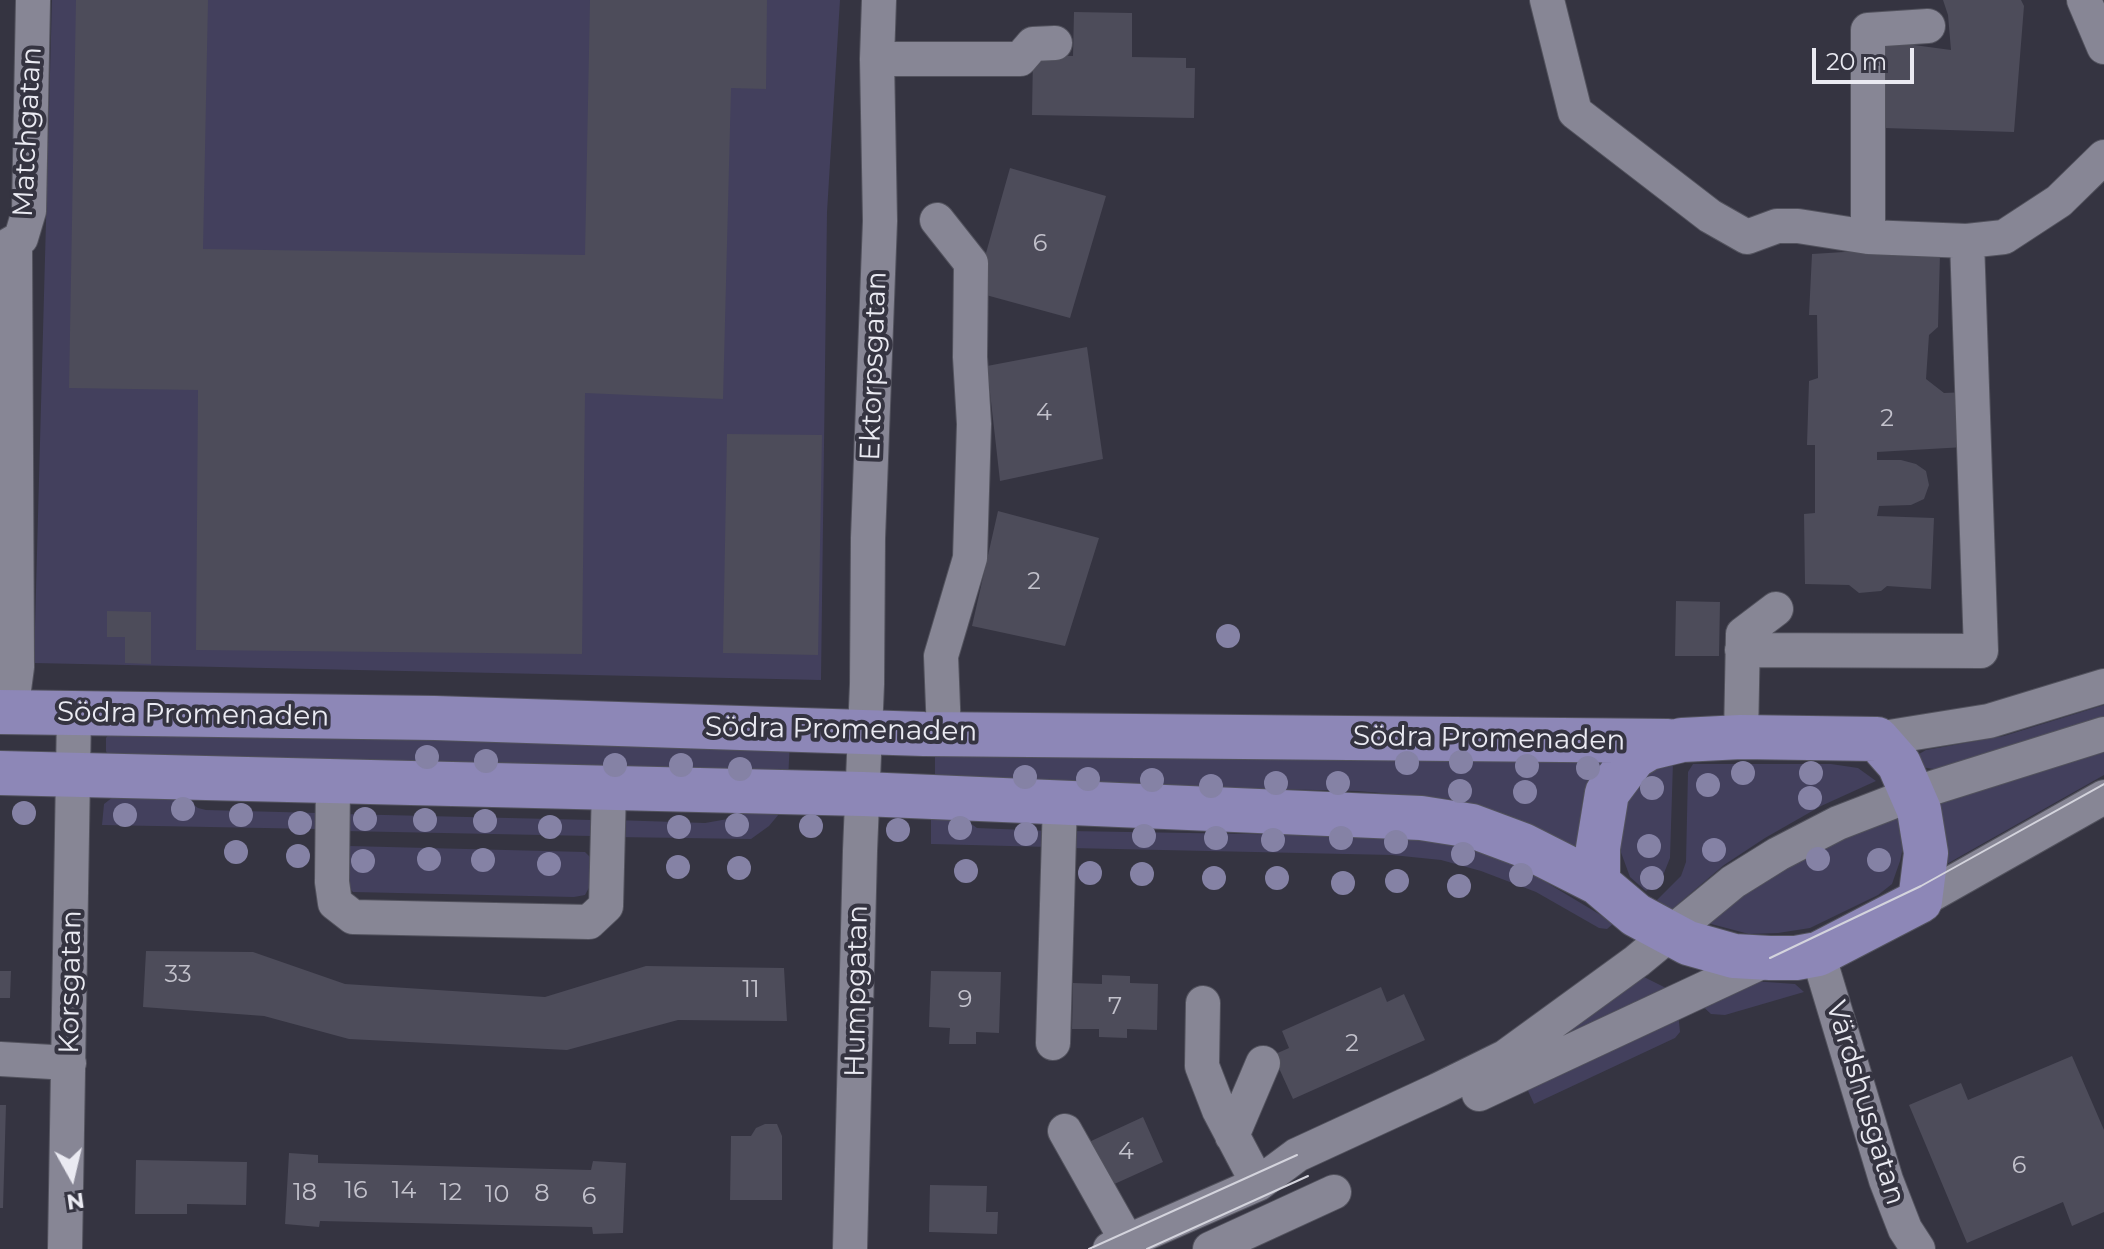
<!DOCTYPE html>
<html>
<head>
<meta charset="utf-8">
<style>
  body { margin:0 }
  #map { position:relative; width:2104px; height:1249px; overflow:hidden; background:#353441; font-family:Montserrat,sans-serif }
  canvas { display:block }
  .north { position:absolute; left:32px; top:1137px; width:80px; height:80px; -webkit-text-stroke:6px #353441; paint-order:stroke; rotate:172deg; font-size:22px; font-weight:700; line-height:32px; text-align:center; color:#eaeaf2 }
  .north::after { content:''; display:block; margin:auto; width:28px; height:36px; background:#eaeaf2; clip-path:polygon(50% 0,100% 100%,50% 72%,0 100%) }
  .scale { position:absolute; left:1812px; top:48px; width:102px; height:36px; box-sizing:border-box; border:4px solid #eaeaf2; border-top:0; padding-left:10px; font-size:24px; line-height:28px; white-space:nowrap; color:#eaeaf2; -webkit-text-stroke:6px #353441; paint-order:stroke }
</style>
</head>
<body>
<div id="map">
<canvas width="2104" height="1249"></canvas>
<div class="north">N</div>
<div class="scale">20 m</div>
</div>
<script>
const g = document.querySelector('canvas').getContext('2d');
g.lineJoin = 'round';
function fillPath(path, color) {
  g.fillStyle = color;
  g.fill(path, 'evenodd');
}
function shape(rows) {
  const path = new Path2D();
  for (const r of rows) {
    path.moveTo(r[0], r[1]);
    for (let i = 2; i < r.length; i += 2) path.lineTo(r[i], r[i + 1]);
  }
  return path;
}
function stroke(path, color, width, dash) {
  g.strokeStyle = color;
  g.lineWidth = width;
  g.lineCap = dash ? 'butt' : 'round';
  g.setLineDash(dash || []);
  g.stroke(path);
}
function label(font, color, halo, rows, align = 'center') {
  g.font = font + ' Montserrat,sans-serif';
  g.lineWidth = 8;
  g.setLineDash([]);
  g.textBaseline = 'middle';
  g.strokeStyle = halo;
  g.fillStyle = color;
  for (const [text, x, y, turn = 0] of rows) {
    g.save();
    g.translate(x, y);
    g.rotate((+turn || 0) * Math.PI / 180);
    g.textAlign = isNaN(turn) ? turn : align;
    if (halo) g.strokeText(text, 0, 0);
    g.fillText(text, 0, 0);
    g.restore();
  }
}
fillPath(shape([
  [52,0,840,0,827,212,821,680,34,663],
  [2104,705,2104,725,1940,770,1921,767,1917,761,1919,754,1926,750,2004,736],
  [116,724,790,741,788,780,112,766,106,751,106,738],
  [935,740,1604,761,1583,797,1579,828,1582,853,1511,817,1450,799,1358,791,935,781],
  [2104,744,2104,775,1945,865,1935,795],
  [1673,762,1670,858,1662,878,1646,891,1630,877,1619,847,1629,787,1646,770],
  [1693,764,1831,764,1858,768,1876,781,1821,806,1765,838,1724,865,1671,910,1657,900,1681,876,1686,862,1688,772],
  [117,794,180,794,198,808,206,810,317,813,317,829,102,825,104,804],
  [756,807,779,814,769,826,751,839,615,837,615,820,705,823,739,817],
  [931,807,959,815,977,828,1050,831,1049,847,931,844],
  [1899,810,1905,838,1900,861,1892,884,1878,895,1810,928,1778,933,1749,934,1700,921,1731,897],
  [344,814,592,820,591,836,344,831],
  [1069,831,1370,836,1431,840,1481,852,1524,869,1614,923,1607,929,1599,928,1536,892,1481,871,1441,860,1392,855,1070,848],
  [349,846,585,852,593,860,592,882,585,895,574,897,353,892,342,880,340,852],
  [1636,973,1664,987,1670,992,1530,1056],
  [1752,981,1795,984,1804,992,1725,1015,1711,1014,1698,1002],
  [1678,1012,1680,1032,1675,1038,1534,1104,1524,1082]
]), '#43405d');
fillPath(shape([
  [76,0,208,0,203,249,585,255,590,0,767,0,766,89,731,88,723,399,585,393,582,654,196,650,198,390,69,388],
  [1943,0,2021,0,2024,6,2014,132,1884,128,1884,41,1951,50,1948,15],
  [1074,12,1132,13,1132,57,1186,58,1186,68,1195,68,1194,118,1032,115,1033,55,1073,56],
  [1010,168,1106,196,1070,318,975,292],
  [1860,251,1940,254,1938,327,1929,335,1926,379,1944,393,1967,392,1965,447,1877,452,1877,460,1901,460,1916,464,1926,471,1929,485,1924,499,1911,505,1879,506,1877,516,1934,518,1931,589,1887,586,1881,591,1859,593,1849,585,1805,584,1804,514,1815,513,1815,445,1807,445,1809,381,1818,378,1817,315,1809,315,1812,254],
  [1087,347,1103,459,1000,481,987,366],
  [727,434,822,435,818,655,723,653],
  [998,511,1099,538,1065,646,972,626],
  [1676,601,1720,602,1719,656,1675,656],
  [107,611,151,612,151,664,125,663,125,637,107,637],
  [146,951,253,952,345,984,545,997,646,966,784,968,787,1021,678,1020,567,1050,349,1039,264,1016,143,1007],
  [0,971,11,971,10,998,0,998],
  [931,971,1001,972,999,1033,976,1032,976,1044,949,1044,950,1028,929,1027],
  [1102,975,1130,976,1130,983,1158,984,1157,1030,1127,1029,1127,1038,1099,1037,1099,1029,1072,1029,1073,983,1102,984],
  [1381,987,1387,1002,1404,994,1425,1040,1293,1099,1273,1055,1289,1048,1282,1031],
  [2072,1056,2104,1130,2104,1212,2072,1226,2063,1202,1967,1243,1909,1105,1961,1083,1968,1100],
  [0,1105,6,1105,3,1208,0,1208],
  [1143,1117,1163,1162,1110,1186,1089,1142],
  [765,1124,777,1124,782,1136,782,1200,730,1200,731,1136,751,1136,756,1128],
  [289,1153,318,1155,318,1163,591,1170,593,1161,626,1163,623,1233,593,1234,592,1227,320,1221,319,1227,285,1224],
  [136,1160,247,1162,246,1205,187,1204,187,1214,135,1214],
  [930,1185,987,1186,986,1212,998,1212,997,1234,929,1232]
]), '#4d4c5a');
const minor = shape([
  [1547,0,1575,112,1710,216,1747,237,1777,226,1798,226,1868,237,1967,241,2004,237,2059,201,2104,157],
  [2084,0,2104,47],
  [877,59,1020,59,1033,44,1055,43],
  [937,220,971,263,970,357,974,424,970,558,941,656,944,733],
  [1868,237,1868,30,1928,26],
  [0,250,21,238,29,211,33,0],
  [1742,650,1981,651,1967,241],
  [11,712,17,667,15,243],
  [1741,737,1743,634,1776,609],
  [1877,739,1989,721,2104,686],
  [333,781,332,882,335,903,353,917,589,922,606,906,609,788],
  [1920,901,2104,797],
  [1818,954,1886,1180,1905,1229,1918,1249],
  [1203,1003,1202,1066,1219,1110,1258,1184],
  [1053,1043,1060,801],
  [0,1059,69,1063],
  [1479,1094,1770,958],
  [1065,1131,1123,1234,1130,1240],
  [1232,1136,1263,1063],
  [65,1249,74,714],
  [850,1249,860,851,867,684,868,538,880,221,877,59,879,0],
  [1110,1249,1258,1184,1297,1155,1438,1090,1505,1057,1637,961,1733,882,1778,854,1838,823,1913,794,2104,734],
  [1210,1249,1334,1192]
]);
const major = shape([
  [0,712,435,718,924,734,1668,741],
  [0,773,863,794,1421,818,1472,826,1523,845,1598,883,1636,915,1688,943,1734,956,1770,958,1796,958,1818,954,1920,901,1926,853,1919,810,1899,764,1877,739,1741,737,1682,740,1649,748,1634,757,1607,793,1598,848,1598,883]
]);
stroke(minor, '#52525d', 36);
stroke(major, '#52525d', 46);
stroke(minor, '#878695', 34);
stroke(major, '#8d87b7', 44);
stroke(shape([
  [1770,958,1921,886,2104,784],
  [1089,1249,1297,1155],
  [1147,1249,1308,1176]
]), '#d4d4dd', 2);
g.fillStyle = '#8582a5';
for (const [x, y] of [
  [1228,636],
  [427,757],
  [486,761],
  [1461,762],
  [1407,763],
  [615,765],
  [681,765],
  [1527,766],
  [1588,768],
  [740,769],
  [1743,773],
  [1811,773],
  [1025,777],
  [1088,779],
  [1152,780],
  [1276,783],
  [1338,783],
  [1708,785],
  [1211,786],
  [1652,788],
  [1460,791],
  [1525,792],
  [1810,798],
  [183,809],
  [24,813],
  [125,815],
  [241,815],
  [365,819],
  [425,820],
  [485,821],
  [300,823],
  [737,825],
  [811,826],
  [550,827],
  [679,827],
  [960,828],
  [898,830],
  [1026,834],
  [1144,836],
  [1216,838],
  [1341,838],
  [1273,840],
  [1396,842],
  [1649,846],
  [1714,850],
  [236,852],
  [1463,854],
  [298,856],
  [429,859],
  [1818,859],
  [483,860],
  [1879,860],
  [363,861],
  [549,864],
  [678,867],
  [739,868],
  [966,871],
  [1090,873],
  [1142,874],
  [1521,875],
  [1214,878],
  [1277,878],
  [1652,878],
  [1397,881],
  [1343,883],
  [1459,886]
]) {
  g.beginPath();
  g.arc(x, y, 12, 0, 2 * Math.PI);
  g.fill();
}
label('24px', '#c3c2cc', null, [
  ["6",1040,244],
  ["4",1044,413],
  ["2",1887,419],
  ["2",1034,582],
  ["33",178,975],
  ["11",751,990],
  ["9",965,1000],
  ["7",1115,1007],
  ["2",1352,1044],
  ["4",1126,1152],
  ["6",2019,1166],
  ["16",356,1191],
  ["14",404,1191],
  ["18",305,1193],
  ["12",451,1193],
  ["8",542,1194],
  ["10",497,1195],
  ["6",589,1197]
]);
label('28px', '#eaeaf2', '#353441', [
  ["Matchgatan",28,132,-87],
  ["Ektorpsgatan",874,366,-88],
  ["Södra Promenaden",193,715,1],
  ["Södra Promenaden",841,730,1],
  ["Södra Promenaden",1489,739,1],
  ["Korsgatan",71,982,-89],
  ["Humpgatan",857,991,-89],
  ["Värdshusgatan",1865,1103,73]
]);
</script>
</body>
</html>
